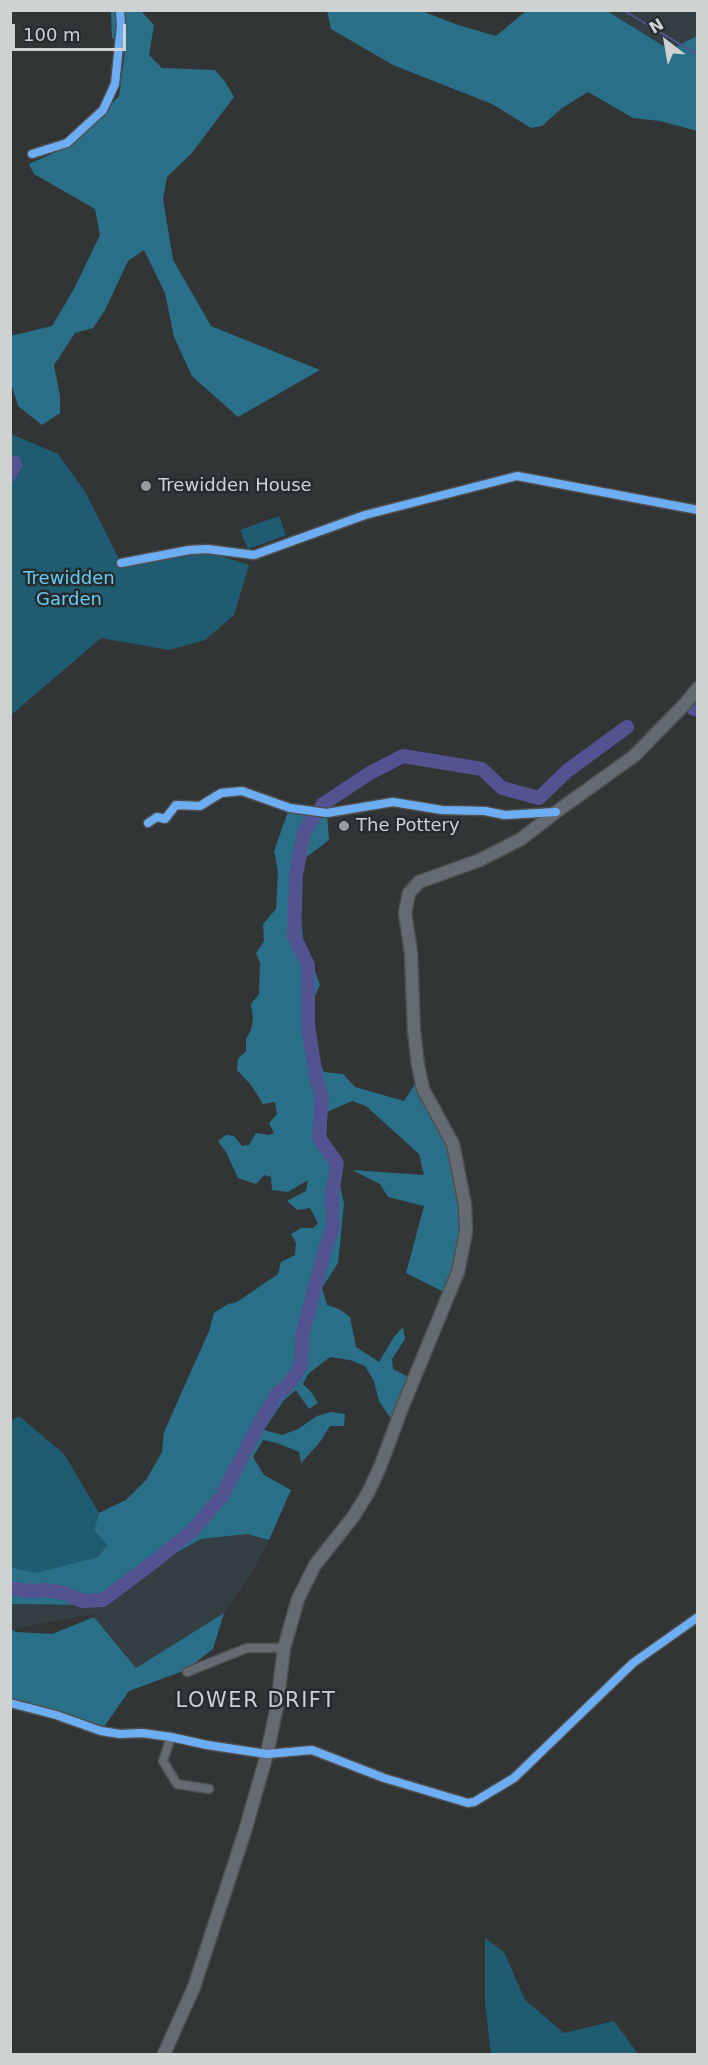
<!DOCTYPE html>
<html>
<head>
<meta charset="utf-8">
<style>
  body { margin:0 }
  #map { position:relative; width:708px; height:2065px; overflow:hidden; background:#323536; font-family:"DejaVu Sans",sans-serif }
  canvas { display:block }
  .frame { position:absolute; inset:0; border:12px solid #ced2d3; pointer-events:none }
  .north { position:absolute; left:636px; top:12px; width:60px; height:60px; -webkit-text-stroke:4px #262c2e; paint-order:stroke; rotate:329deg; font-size:16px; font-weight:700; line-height:24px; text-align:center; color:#ced2d3 }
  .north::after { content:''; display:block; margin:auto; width:21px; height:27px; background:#ced2d3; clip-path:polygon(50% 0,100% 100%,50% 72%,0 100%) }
  .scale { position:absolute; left:12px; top:24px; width:114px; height:27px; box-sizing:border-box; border:3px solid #ced2d3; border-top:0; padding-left:8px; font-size:18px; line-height:21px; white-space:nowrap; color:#ced2d3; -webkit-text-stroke:4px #262c2e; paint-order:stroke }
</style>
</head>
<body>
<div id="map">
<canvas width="708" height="2065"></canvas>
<div class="frame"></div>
<div class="north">N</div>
<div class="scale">100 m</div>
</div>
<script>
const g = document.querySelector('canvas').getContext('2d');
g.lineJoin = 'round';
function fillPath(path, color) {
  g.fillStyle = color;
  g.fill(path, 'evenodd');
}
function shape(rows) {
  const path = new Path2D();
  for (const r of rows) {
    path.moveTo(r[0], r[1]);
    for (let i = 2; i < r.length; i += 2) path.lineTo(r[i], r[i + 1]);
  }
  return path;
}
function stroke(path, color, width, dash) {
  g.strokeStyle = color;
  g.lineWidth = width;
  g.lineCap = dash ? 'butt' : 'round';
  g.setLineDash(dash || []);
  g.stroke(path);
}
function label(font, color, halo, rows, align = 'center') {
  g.font = font + ' "DejaVu Sans",sans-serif';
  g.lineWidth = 5;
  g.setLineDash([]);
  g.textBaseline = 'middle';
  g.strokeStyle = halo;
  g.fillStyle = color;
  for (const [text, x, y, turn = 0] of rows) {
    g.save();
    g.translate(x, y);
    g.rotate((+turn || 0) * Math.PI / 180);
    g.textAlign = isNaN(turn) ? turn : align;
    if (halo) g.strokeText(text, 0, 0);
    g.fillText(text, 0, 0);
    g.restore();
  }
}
fillPath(shape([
  [607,11,697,11,697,36,670,50],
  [247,1534,269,1540,251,1574,224,1613,136,1668,92,1614,13,1629,10,1604,85,1605,104,1599,201,1539]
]), '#333f43');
fillPath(shape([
  [11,434,58,454,84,490,121,563,201,550,249,565,234,615,205,640,169,650,101,638,11,715],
  [279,516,286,535,248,549,240,530],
  [19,1416,64,1454,99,1513,94,1530,107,1545,98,1557,36,1574,11,1567,11,1421],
  [485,1938,504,1952,525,2000,564,2033,614,2021,638,2054,491,2054,485,2001]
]), '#205c71');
fillPath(shape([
  [111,11,141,11,154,25,149,55,162,68,215,70,226,83,234,97,191,154,167,177,163,199,173,260,211,326,320,370,238,417,192,376,174,337,165,293,144,250,128,261,105,310,93,328,75,333,54,365,60,396,60,413,42,425,18,406,11,383,10,336,52,326,74,289,100,235,95,209,34,174,29,164,74,144,119,96,126,44,112,38],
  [327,11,422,11,458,25,496,36,526,11,607,11,670,50,697,36,697,131,660,121,633,118,588,92,562,108,542,126,531,128,492,104,393,65,331,29],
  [289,809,327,813,329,840,296,865,303,938,320,985,314,998,312,1025,315,1050,324,1072,343,1074,355,1087,404,1101,415,1084,448,1145,459,1188,462,1231,455,1268,446,1293,406,1273,424,1206,388,1197,380,1184,352,1170,424,1175,419,1154,366,1106,352,1101,327,1112,326,1140,339,1163,340,1185,344,1204,338,1263,322,1288,327,1305,339,1309,350,1317,356,1347,379,1362,394,1337,403,1327,405,1339,392,1359,393,1369,414,1380,396,1426,379,1401,374,1381,365,1366,350,1360,330,1357,308,1374,303,1384,311,1392,318,1403,309,1409,296,1390,284,1400,264,1430,282,1435,298,1429,317,1416,331,1412,345,1414,344,1426,330,1426,320,1442,301,1463,299,1452,277,1443,263,1440,253,1457,264,1475,291,1490,269,1540,247,1534,201,1539,84,1605,11,1604,10,1567,36,1573,98,1557,107,1545,94,1530,99,1513,126,1500,146,1480,162,1452,164,1432,209,1331,214,1313,228,1304,237,1302,278,1274,281,1262,295,1255,296,1243,291,1234,301,1228,313,1228,318,1223,310,1208,297,1210,287,1201,306,1191,308,1180,288,1192,272,1190,271,1177,264,1175,256,1184,238,1178,226,1152,218,1141,226,1135,234,1136,242,1146,249,1145,256,1133,269,1135,274,1133,269,1123,277,1114,275,1102,263,1104,251,1085,237,1070,238,1059,246,1051,246,1039,251,1030,253,1018,251,1004,259,994,260,963,256,953,264,941,263,924,276,909,278,872,274,851],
  [224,1613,213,1649,186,1670,129,1691,101,1731,11,1703,10,1628,16,1632,52,1634,94,1617,136,1668]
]), '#2a7089');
fillPath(shape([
  [13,456,19,456,23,466,11,485,11,458]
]), '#535392');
stroke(shape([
  [623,10,698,55]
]), '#535392', 2);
stroke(shape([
  [694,709,698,709],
  [320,809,323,804,370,773,403,756,482,769,502,788,539,798,567,771,627,727],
  [10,1588,29,1591,45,1590,64,1593,83,1601,103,1600,155,1561,193,1530,222,1496,259,1424,277,1394,291,1382,301,1365,302,1336,325,1249,333,1228,332,1194,337,1163,319,1138,322,1097,317,1082,308,1026,308,965,294,936,296,875,304,832,315,815]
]), '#535392', 14);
const street = shape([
  [32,154,67,143,103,110,115,84,121,26,120,10],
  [121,563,189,550,207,549,254,555,365,515,517,476,698,510],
  [148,823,157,817,165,819,176,805,200,806,221,793,242,791,290,808,327,813,393,802,442,810,485,811,505,815,555,812],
  [187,1672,247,1648,284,1648],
  [10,1703,56,1715,101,1731,120,1734,142,1733,171,1737,207,1745,267,1754,312,1750,384,1778,468,1803,474,1802,514,1778,633,1663,698,1617],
  [171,1737,163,1761,177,1784,209,1789]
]);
const primary = shape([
  [164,2054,194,1987,245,1831,267,1754,277,1706,284,1648,298,1599,315,1565,353,1517,368,1493,380,1467,402,1408,458,1272,466,1232,465,1205,453,1144,423,1089,418,1065,414,1031,411,953,405,913,409,893,419,882,480,860,521,839,556,812,634,756,685,704,698,688]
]);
stroke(street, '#4f5151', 11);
stroke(primary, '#4f5151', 15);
stroke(street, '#656b72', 8);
stroke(primary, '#656b72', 12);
stroke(shape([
  [32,154,67,143,103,110,115,84,121,26,120,10],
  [121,563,189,550,207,549,254,555,365,515,517,476,698,510],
  [148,823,157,817,165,819,176,805,200,806,221,793,242,791,290,808,327,813,393,802,442,810,485,811,505,815,556,812],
  [10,1703,56,1715,101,1731,120,1734,142,1733,171,1737,207,1745,267,1754,312,1750,384,1778,468,1803,474,1802,514,1778,633,1663,698,1617]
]), '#6dadf4', 8);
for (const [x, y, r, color] of [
  [146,486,6,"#979b9c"],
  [344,826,6,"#979b9c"]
]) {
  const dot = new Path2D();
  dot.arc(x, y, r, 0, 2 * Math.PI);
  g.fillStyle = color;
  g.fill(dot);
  stroke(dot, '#262c2e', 2);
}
label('18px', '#ced2d3', '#262c2e', [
  ["Trewidden House",158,486],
  ["The Pottery",356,826]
], 'left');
label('18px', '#66cef6', '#262c2e', [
  ["Trewidden",69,579],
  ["Garden",69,600]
]);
g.letterSpacing = '1.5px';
label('21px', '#c9d0d4', '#262c2e', [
  ["LOWER DRIFT",256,1702]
]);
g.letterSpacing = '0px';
</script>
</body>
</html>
